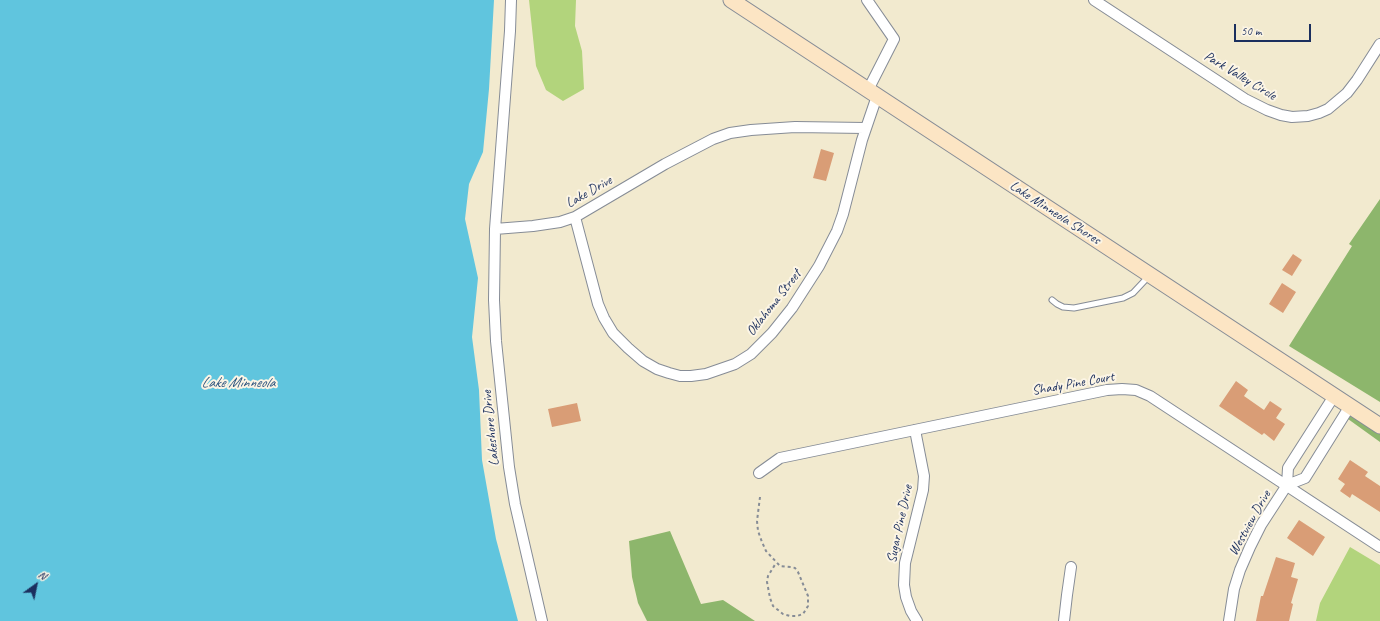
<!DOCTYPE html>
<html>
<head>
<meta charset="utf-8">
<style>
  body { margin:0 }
  #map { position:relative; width:1380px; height:621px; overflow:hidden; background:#f2eacf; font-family:Caveat,sans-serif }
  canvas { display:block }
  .north { position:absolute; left:16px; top:565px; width:40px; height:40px; -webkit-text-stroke:3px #fcf5e5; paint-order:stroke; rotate:33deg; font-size:11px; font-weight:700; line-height:16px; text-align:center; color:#1b2f5e }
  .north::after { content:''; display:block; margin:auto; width:14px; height:18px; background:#1b2f5e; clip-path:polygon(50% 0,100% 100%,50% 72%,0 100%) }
  .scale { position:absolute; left:1234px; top:24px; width:77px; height:18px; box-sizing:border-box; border:2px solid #1b2f5e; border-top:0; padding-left:5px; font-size:12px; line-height:14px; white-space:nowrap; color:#1b2f5e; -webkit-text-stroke:3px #fcf5e5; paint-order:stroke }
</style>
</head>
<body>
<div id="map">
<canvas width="1380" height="621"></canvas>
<div class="north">N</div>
<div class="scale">50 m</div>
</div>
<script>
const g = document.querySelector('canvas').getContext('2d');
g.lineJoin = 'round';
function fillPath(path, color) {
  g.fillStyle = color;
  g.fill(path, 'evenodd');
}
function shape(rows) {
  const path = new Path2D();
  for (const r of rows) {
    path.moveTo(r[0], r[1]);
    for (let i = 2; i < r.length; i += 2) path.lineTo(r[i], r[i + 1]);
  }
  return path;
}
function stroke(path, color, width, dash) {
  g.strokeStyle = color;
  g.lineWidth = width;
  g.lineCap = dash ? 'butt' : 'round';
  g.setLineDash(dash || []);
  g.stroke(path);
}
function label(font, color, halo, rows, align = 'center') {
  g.font = font + ' Caveat,sans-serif';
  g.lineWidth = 4;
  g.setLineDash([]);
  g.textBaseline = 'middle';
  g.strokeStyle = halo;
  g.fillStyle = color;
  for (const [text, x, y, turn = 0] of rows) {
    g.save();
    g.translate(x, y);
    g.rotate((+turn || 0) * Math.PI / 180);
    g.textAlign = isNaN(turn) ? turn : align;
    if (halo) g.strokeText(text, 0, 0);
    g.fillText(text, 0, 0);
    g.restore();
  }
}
fillPath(shape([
  [529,0,576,0,575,26,582,51,584,89,563,101,546,90,536,66],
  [1350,547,1380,565,1380,621,1316,621,1320,603]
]), '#b2d47c');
fillPath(shape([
  [1380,199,1380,402,1289,346,1352,246,1349,244],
  [1351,415,1380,434,1380,442,1348,419],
  [670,531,701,604,723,600,755,621,647,621,638,603,632,577,629,541]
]), '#8db66c');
fillPath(shape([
  [0,0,494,0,489,89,483,152,469,184,465,219,478,278,472,337,479,390,482,460,496,539,518,621,0,621]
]), '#60c5de');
fillPath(shape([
  [821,149,834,153,826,181,813,178],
  [1293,254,1302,260,1292,276,1282,270],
  [1282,283,1296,292,1283,313,1269,304],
  [1236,381,1248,390,1244,396,1264,410,1270,401,1282,409,1276,418,1285,424,1274,441,1264,433,1262,435,1219,406],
  [577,403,581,421,552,427,548,409],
  [1350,460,1368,472,1365,476,1380,486,1380,512,1352,494,1350,498,1340,491,1345,484,1338,479],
  [1299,520,1325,537,1313,556,1287,538],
  [1276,557,1295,563,1291,577,1298,579,1291,603,1293,604,1289,621,1256,621,1261,596,1263,596]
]), '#d99d76');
const service = shape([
  [1052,300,1057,304,1063,307,1074,308,1123,298,1133,293,1149,276]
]);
const minor = shape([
  [511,0,510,31,495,229,494,300,496,341,509,467,515,504,542,621],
  [867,0,894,39,868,90],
  [1094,0,1245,99,1267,110,1281,115,1292,117,1308,116,1319,113,1328,109,1347,93,1357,80,1380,44],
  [575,217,598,304,604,318,613,333,628,348,643,361,657,369,669,373,680,376,691,376,706,374,735,364,751,354,772,333,792,308,819,266,837,231,843,214,862,140,877,96],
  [495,229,533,226,560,222,575,217,665,164,713,139,730,133,751,130,795,127,865,128],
  [915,430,924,476,923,490,905,563,904,585,906,597,911,611,917,621],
  [759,473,780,458,1107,390,1122,389,1136,390,1150,396,1380,547],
  [1287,485,1305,478,1350,406],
  [1064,621,1067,595,1071,567],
  [1229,621,1234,589,1240,570,1250,547,1261,525,1287,485,1288,468,1334,396]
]);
const secondary = shape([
  [731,0,1380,426]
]);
stroke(service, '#868c96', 7);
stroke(minor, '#868c96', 12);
stroke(secondary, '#868c96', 17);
stroke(shape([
  [760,497,757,521,758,531,762,542,766,551,780,566,791,567,795,568,798,572,808,596,808,606,803,614,797,616,790,616,783,614,773,606,770,598,767,582,768,576,776,563]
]), '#868c96', 2, [3, 3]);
stroke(service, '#fff', 5);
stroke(minor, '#fff', 10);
stroke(secondary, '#fce5c4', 15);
label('14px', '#1b2f5e', '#fcf5e5', [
  ["Park Valley Circle",1240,76,31],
  ["Lake Drive",589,192,-30],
  ["Lake Minneola Shores",1055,213,33],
  ["Oklahoma Street",774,303,-52],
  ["Shady Pine Court",1073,384,-10],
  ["Lakeshore Drive",491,428,-96],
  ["Westview Drive",1250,523,-61],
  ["Sugar Pine Drive",900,524,-78]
]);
label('italic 15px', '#2c547e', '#fcf5e5', [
  ["Lake Minneola",238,383]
]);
</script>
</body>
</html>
